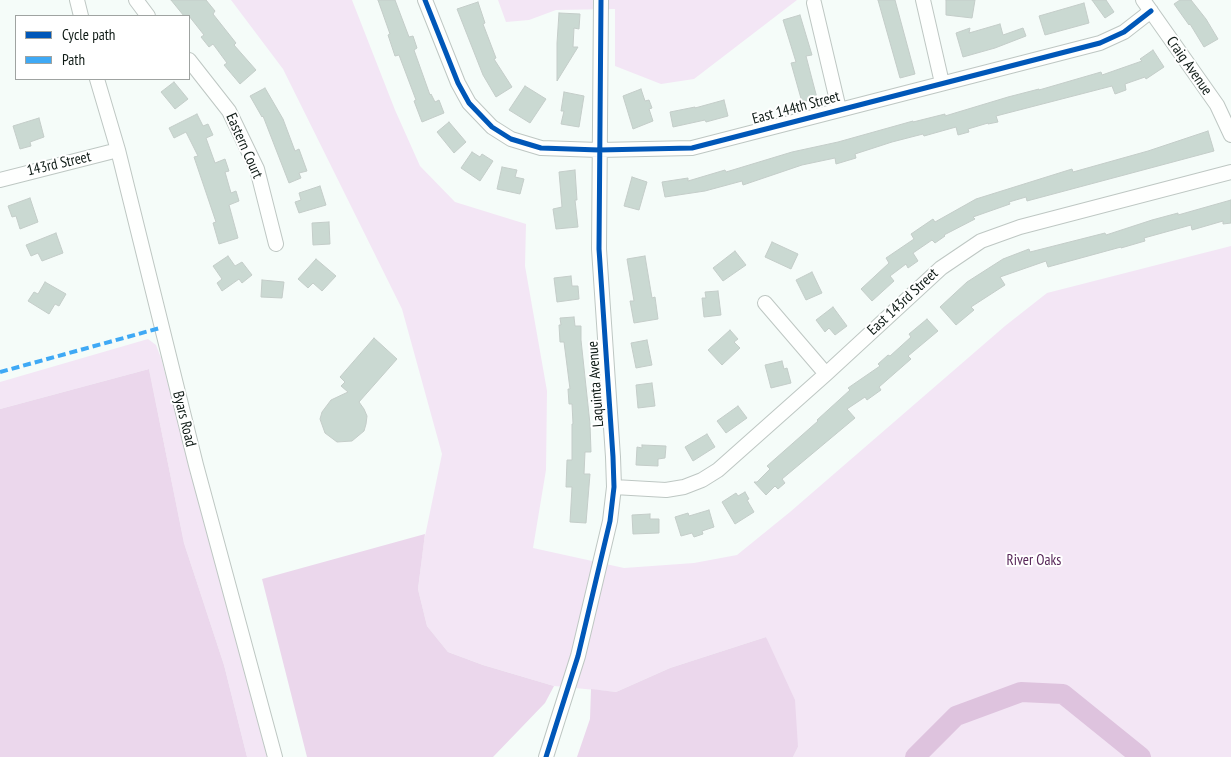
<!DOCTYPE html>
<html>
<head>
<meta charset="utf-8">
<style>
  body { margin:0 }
  #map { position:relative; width:1231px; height:757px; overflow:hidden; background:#f5fcf9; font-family:"PT Sans Narrow",sans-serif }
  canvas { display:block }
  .legend { position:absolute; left:15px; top:15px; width:175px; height:65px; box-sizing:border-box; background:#fff; border:1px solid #9fa3a1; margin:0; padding:6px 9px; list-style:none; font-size:15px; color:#0e1a15 }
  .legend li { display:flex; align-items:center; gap:10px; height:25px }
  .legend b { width:25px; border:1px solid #9fa3a1 }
</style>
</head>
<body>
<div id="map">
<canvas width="1231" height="757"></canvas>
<ul class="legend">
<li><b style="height:6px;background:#0057b8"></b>Cycle path</li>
<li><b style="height:6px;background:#3fa9f5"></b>Path</li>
</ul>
</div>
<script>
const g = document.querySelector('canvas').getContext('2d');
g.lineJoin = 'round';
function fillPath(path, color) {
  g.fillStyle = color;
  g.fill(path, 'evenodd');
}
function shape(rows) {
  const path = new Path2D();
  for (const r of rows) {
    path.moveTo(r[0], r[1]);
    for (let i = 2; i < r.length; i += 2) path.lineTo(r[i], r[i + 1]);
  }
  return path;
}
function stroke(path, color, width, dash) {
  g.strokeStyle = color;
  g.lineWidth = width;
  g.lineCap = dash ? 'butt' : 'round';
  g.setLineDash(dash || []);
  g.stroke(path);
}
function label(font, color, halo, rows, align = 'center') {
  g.font = font + ' "PT Sans Narrow",sans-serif';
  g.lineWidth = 4;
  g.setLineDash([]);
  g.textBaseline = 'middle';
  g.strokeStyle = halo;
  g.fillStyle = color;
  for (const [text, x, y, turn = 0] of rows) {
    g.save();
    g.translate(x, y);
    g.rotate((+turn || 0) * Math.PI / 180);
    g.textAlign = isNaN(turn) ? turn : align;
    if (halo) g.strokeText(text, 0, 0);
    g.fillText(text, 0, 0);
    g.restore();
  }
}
fillPath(shape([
  [231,0,352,0,395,110,420,166,455,202,526,224,525,266,547,391,546,470,533,548,624,568,694,563,737,555,790,512,1005,326,1047,293,1231,246,1231,757,793,757,798,747,766,637,670,668,616,692,554,686,483,665,448,652,427,626,418,589,424,541,442,454,402,309,283,69],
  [498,0,797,0,694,79,661,84,615,66,615,9,556,10,529,20,506,22],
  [148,339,156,345,161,358,267,757,247,757,224,665,184,543,149,369,0,409,0,382]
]), '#f3e6f5');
fillPath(shape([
  [149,369,184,543,224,665,247,757,0,757,0,409],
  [425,534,418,589,427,626,448,652,483,665,554,686,545,703,493,757,307,757,262,579],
  [766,637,795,700,798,747,793,757,577,757,590,719,591,689,616,692,670,668]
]), '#ebd7ec');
stroke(shape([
  [915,757,956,716,1021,692,1063,694,1141,757]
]), '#dec3de', 20);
const building = shape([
  [171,0,206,0,215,11,213,14,236,43,234,45,256,70,240,84,224,65,227,63,213,44,209,47,201,37,204,35,189,16,184,16,171,0],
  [378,0,395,0,409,37,413,36,417,48,414,50,430,95,431,94,435,102,439,100,444,113,422,122,414,101,416,100,399,55,395,56,388,35,390,34,378,0],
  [878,0,895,0,915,74,900,78,878,0],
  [946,0,975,0,972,18,946,15,946,0],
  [1092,0,1106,0,1114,12,1105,18,1092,0],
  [1180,0,1191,0,1206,19,1218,39,1204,47,1190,24,1189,25,1174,4,1180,0],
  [478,2,485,23,483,24,496,58,494,59,512,87,496,97,483,75,457,9,478,2],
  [1084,3,1089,23,1045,35,1039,16,1084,3],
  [559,13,580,14,579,29,574,28,573,47,578,47,557,81,557,43,559,13],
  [800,15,812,55,806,56,817,98,802,102,791,63,796,62,783,20,800,15],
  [1000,24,1003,35,1023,28,1026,36,995,48,963,57,956,33,970,28,969,33,1000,24],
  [1153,50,1164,67,1146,79,1145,77,1125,84,1126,90,1115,94,1112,86,996,116,998,122,988,124,988,123,968,129,969,132,958,135,956,127,924,136,923,134,892,142,855,154,856,158,836,164,835,158,802,165,743,185,742,181,705,191,665,197,662,182,688,178,688,181,725,170,726,172,792,152,838,142,913,121,913,122,945,114,945,116,1008,97,1039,89,1039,90,1101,72,1102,75,1142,61,1140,59,1153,50],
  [174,82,188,99,175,109,161,92,174,82],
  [525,86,546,99,530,123,509,110,525,86],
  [265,88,283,119,295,151,299,149,307,171,299,173,301,178,289,183,263,116,262,117,250,96,265,88],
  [641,89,645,101,649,100,652,108,649,109,653,121,633,129,623,96,641,89],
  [564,92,584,96,579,127,561,124,564,111,561,111,564,92],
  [724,100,728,116,706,122,705,120,673,127,670,112,695,107,695,108,724,100],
  [197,114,203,126,208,124,213,135,206,138,215,163,225,159,229,171,225,172,231,193,236,191,239,201,229,205,238,238,219,244,213,223,216,222,194,157,198,156,186,132,174,138,169,128,197,114],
  [39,118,44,137,30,142,31,146,20,149,13,126,39,118],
  [449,122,466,142,454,153,437,132,449,122],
  [1208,131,1214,151,1027,201,1026,197,1009,202,1010,204,973,217,975,219,944,235,945,236,935,243,932,240,913,253,918,261,908,268,906,264,890,276,894,281,872,301,861,289,889,263,886,258,914,239,911,234,933,219,935,222,976,199,1072,169,1073,172,1148,151,1208,131],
  [472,152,480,157,482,154,493,161,480,181,461,168,472,152],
  [502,167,517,170,515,177,524,179,520,194,497,189,502,167],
  [575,170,577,200,575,200,578,227,556,229,553,209,562,207,559,172,575,170],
  [632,177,647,182,639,210,624,206,632,177],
  [320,186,326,205,299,213,295,202,301,200,299,193,320,186],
  [30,198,38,222,20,229,16,216,12,217,8,206,30,198],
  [1231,200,1231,223,1223,224,1223,221,1192,230,1191,225,1144,238,1145,241,1121,248,1121,247,1048,267,1046,261,1000,277,1005,285,971,307,974,310,956,325,940,307,967,282,1003,259,1029,249,1030,252,1105,233,1106,235,1152,220,1178,213,1178,215,1231,200],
  [329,222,330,244,313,245,312,223,329,222],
  [56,233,63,253,42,261,38,253,31,256,26,245,56,233],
  [772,242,798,254,791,269,765,257,772,242],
  [735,251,746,265,723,281,713,268,735,251],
  [228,256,235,266,242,262,252,275,242,283,239,279,222,291,217,283,222,279,213,266,228,256],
  [645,256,652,298,655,297,658,319,634,323,630,301,634,301,627,259,645,256],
  [316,259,336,276,322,291,313,283,308,288,298,279,316,259],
  [812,272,822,293,806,300,796,280,812,272],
  [571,276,572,286,578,286,579,299,557,302,554,278,571,276],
  [262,280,284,282,282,298,261,297,262,280],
  [45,282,66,294,59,306,55,304,49,314,28,301,34,292,38,294,45,282],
  [718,291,721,315,704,317,702,298,706,298,705,292,718,291],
  [833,307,847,326,835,335,829,328,825,332,816,320,833,307],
  [574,317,575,326,581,326,581,340,590,424,591,452,585,452,584,474,590,474,586,523,570,522,572,487,566,487,567,460,572,460,572,424,573,424,572,404,569,404,568,389,570,389,564,342,560,342,559,325,561,325,560,318,574,317],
  [927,319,938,331,908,356,911,359,879,387,881,390,867,400,865,397,847,409,855,418,782,479,785,483,778,489,775,486,766,495,754,482,757,482,770,469,767,466,818,421,817,420,850,390,848,388,880,366,878,364,888,355,890,356,911,337,909,334,927,319],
  [730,330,738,339,734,342,740,348,722,365,708,350,730,330],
  [374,338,397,359,359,402,364,409,367,416,366,424,364,431,352,441,337,442,325,433,320,419,322,412,331,400,348,392,341,386,345,382,340,377,374,338],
  [647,340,652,365,636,368,631,343,647,340],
  [782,361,784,369,787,368,791,383,771,388,765,365,782,361],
  [652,383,655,406,638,408,636,385,652,383],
  [738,406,747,418,726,433,717,421,738,406],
  [707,434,715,447,693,461,685,447,707,434],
  [642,445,666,446,665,458,658,459,658,466,636,465,637,447,642,448,642,445],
  [745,492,749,499,747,500,754,512,735,524,722,502,736,493,738,496,745,492],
  [709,510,714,527,702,531,703,534,694,537,692,533,681,536,675,517,688,513,689,516,709,510],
  [650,514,650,519,659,519,659,533,633,534,632,515,650,514]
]);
fillPath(building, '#cad9d2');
stroke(building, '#c4cdc9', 1);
const minor = shape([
  [77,0,81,16],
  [136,0,148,16],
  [425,0,458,83,469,103,492,127,511,139,541,148,599,150,692,148,1100,43,1124,32,1151,11],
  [923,0,942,83],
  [1143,0,1217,105,1231,135],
  [814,3,839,109],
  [189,60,229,111,257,169,276,244],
  [97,79,118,150,196,465,275,757],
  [0,180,118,150],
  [765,303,826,374],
  [614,487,666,490,684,487,702,480,718,470,826,374,941,268,981,241,1020,227,1231,172],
  [546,757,578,656,610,521,614,487,613,457,599,249,601,0]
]);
stroke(minor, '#bec7c3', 16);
stroke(minor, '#fefffe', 14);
stroke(shape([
  [0,372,160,328]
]), '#3fa9f5', 4, [8, 4]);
stroke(shape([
  [425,0,458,83,469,103,492,127,511,139,541,148,599,150,692,148,1100,43,1124,32,1151,11],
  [546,757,578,656,610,521,614,487,613,457,599,249,601,0]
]), '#0057b8', 5);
label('15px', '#0e1a15', '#fff', [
  ["Craig Avenue",1189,66,55],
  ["East 144th Street",796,108,-15],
  ["Eastern Court",244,146,66],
  ["143rd Street",59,164,-13],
  ["East 143rd Street",903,302,-43],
  ["Laquinta Avenue",596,384,-94],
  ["Byars Road",184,419,76]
]);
label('15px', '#582759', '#fff', [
  ["River Oaks",1034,561]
]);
</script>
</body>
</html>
